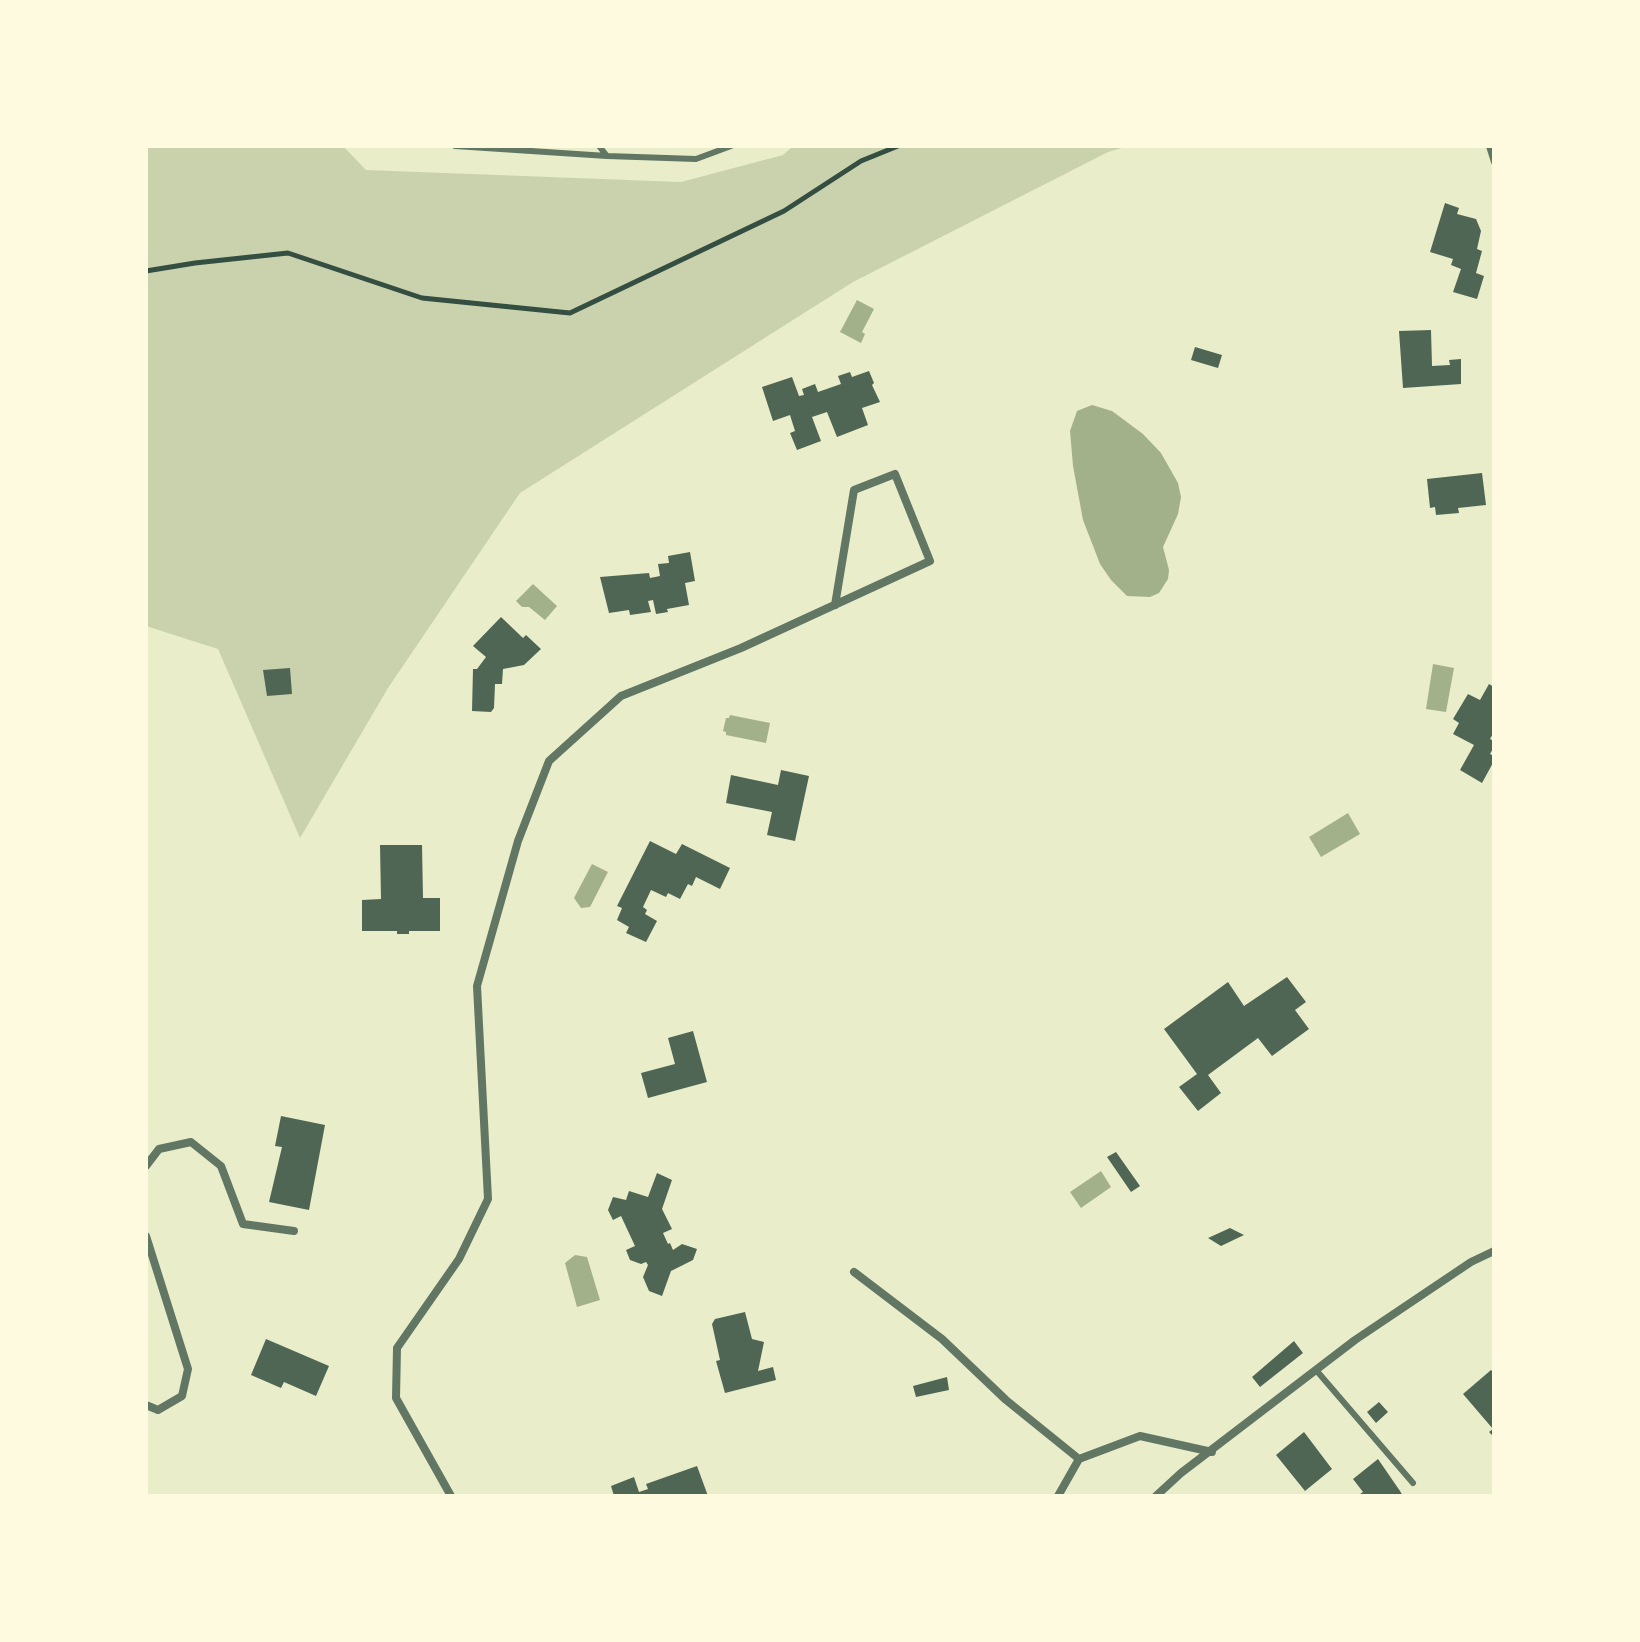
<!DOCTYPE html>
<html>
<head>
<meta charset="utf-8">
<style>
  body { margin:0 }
  #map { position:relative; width:1640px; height:1642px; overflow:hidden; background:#e9edc9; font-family:Overpass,sans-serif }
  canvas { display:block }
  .frame { position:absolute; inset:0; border:148px solid #fefae0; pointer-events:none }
</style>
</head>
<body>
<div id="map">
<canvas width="1640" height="1642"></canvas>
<div class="frame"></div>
</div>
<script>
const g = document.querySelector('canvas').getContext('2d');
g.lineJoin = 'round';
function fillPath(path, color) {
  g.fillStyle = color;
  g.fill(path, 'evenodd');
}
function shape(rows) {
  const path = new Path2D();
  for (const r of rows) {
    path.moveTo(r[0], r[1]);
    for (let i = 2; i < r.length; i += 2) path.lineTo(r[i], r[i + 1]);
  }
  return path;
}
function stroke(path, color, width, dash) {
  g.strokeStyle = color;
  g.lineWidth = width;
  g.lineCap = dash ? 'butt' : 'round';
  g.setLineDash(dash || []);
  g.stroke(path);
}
fillPath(shape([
  [146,146,343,146,366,170,681,182,783,155,793,146,1129,146,1108,152,853,282,520,493,388,688,300,838,218,649,146,626]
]), '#cad2ad');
fillPath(shape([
  [857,300,874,309,862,332,865,334,861,343,840,332],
  [1092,405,1112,411,1143,434,1161,453,1178,483,1181,497,1178,514,1163,547,1169,570,1168,579,1159,593,1150,597,1127,596,1111,580,1100,564,1083,520,1073,466,1070,431,1077,411],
  [533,584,557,606,545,620,529,607,522,607,516,601],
  [1433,664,1454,668,1446,712,1426,709],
  [730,715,770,723,766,743,726,735,726,732,723,731,726,718,729,718],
  [1348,813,1360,834,1321,857,1309,837],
  [592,864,608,872,590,907,581,908,574,898],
  [1101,1171,1111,1187,1081,1208,1070,1192],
  [575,1255,587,1257,600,1300,577,1307,565,1263]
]), '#a3b18a');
fillPath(shape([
  [1445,203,1459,208,1457,214,1476,219,1481,231,1477,249,1482,251,1476,273,1484,276,1477,299,1453,292,1461,269,1451,265,1453,259,1430,252],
  [1431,330,1432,366,1450,365,1449,360,1461,359,1461,384,1403,388,1399,331],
  [1195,347,1222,355,1218,368,1191,360],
  [869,371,874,383,872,385,880,402,862,408,868,425,837,437,827,412,812,417,821,441,797,450,790,433,795,431,790,415,773,421,762,387,792,377,799,396,804,395,802,389,815,384,818,392,841,384,838,376,850,372,852,377],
  [1482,473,1486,505,1458,508,1459,513,1436,515,1435,507,1430,508,1427,479],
  [690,552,695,581,685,583,689,605,667,609,668,612,656,614,653,600,648,601,651,612,630,615,629,610,609,613,600,577,649,573,650,578,660,576,658,564,669,563,668,556],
  [501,617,523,638,526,635,541,649,524,665,503,669,502,684,495,684,494,708,491,712,472,711,473,669,477,669,486,657,473,646],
  [290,668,292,694,267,696,263,670],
  [1489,684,1494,687,1494,732,1490,739,1494,741,1494,747,1490,754,1494,756,1494,761,1482,783,1460,770,1474,745,1453,734,1459,723,1453,719,1468,694,1480,700],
  [781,770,809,776,795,841,767,835,772,812,726,803,731,775,778,785],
  [650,841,676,854,682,844,730,868,720,889,696,877,692,886,688,884,680,899,668,893,666,897,651,890,643,907,647,910,645,914,657,921,646,942,626,933,629,927,617,920,622,908,617,906],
  [380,845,422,845,423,898,440,898,440,931,409,931,409,934,397,934,397,931,362,931,362,900,381,899],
  [1287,977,1306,1002,1295,1010,1309,1029,1272,1056,1258,1038,1208,1075,1221,1093,1198,1111,1179,1087,1197,1074,1164,1029,1228,982,1244,1006],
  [693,1031,707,1082,648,1098,641,1073,675,1064,668,1038],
  [281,1116,325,1125,309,1210,269,1202,282,1147,275,1146],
  [1116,1152,1140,1186,1131,1192,1107,1157],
  [657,1173,672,1180,662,1209,672,1229,663,1233,668,1244,670,1243,673,1250,682,1244,697,1249,693,1260,671,1271,662,1296,649,1291,643,1277,648,1265,646,1262,641,1264,630,1260,626,1250,635,1246,621,1216,613,1220,608,1210,613,1197,626,1200,629,1191,648,1197],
  [1230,1228,1244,1235,1221,1246,1208,1238],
  [745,1312,752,1339,764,1342,758,1371,773,1367,776,1380,725,1393,716,1361,720,1360,712,1324,715,1319],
  [266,1339,329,1366,316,1396,284,1382,281,1388,251,1375],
  [1294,1341,1303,1353,1260,1387,1252,1377],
  [1491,1370,1494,1373,1494,1437,1489,1432,1493,1429,1463,1394],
  [947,1377,949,1390,916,1397,913,1386],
  [1379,1402,1388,1412,1376,1423,1367,1412],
  [1304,1432,1332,1469,1305,1491,1276,1455],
  [1378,1459,1400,1491,1403,1496,1357,1496,1363,1492,1353,1479],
  [697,1466,708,1496,614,1496,611,1486,634,1477,639,1492,648,1489,646,1484]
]), '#4f6655');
stroke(shape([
  [146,271,195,263,288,253,422,298,570,313,784,211,861,161,898,146]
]), '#344e41', 5);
stroke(shape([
  [455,146,607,156],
  [599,146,607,156,696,159,731,146],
  [1489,146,1494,162],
  [1316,1370,1413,1483]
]), '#617663', 6);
stroke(shape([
  [146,1166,159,1149,191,1142,221,1166,243,1224,294,1231],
  [146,1236,188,1369,182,1396,158,1410,146,1405],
  [854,1272,942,1339,1006,1400,1079,1459],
  [451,1496,396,1398,397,1348,459,1259,488,1199,477,986,518,841,549,761,621,696,741,648,930,561,895,474,854,490,835,605],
  [1058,1496,1079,1459,1140,1436,1212,1452],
  [1156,1496,1181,1473,1355,1340,1471,1262,1494,1251]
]), '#617663', 8);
</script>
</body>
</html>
